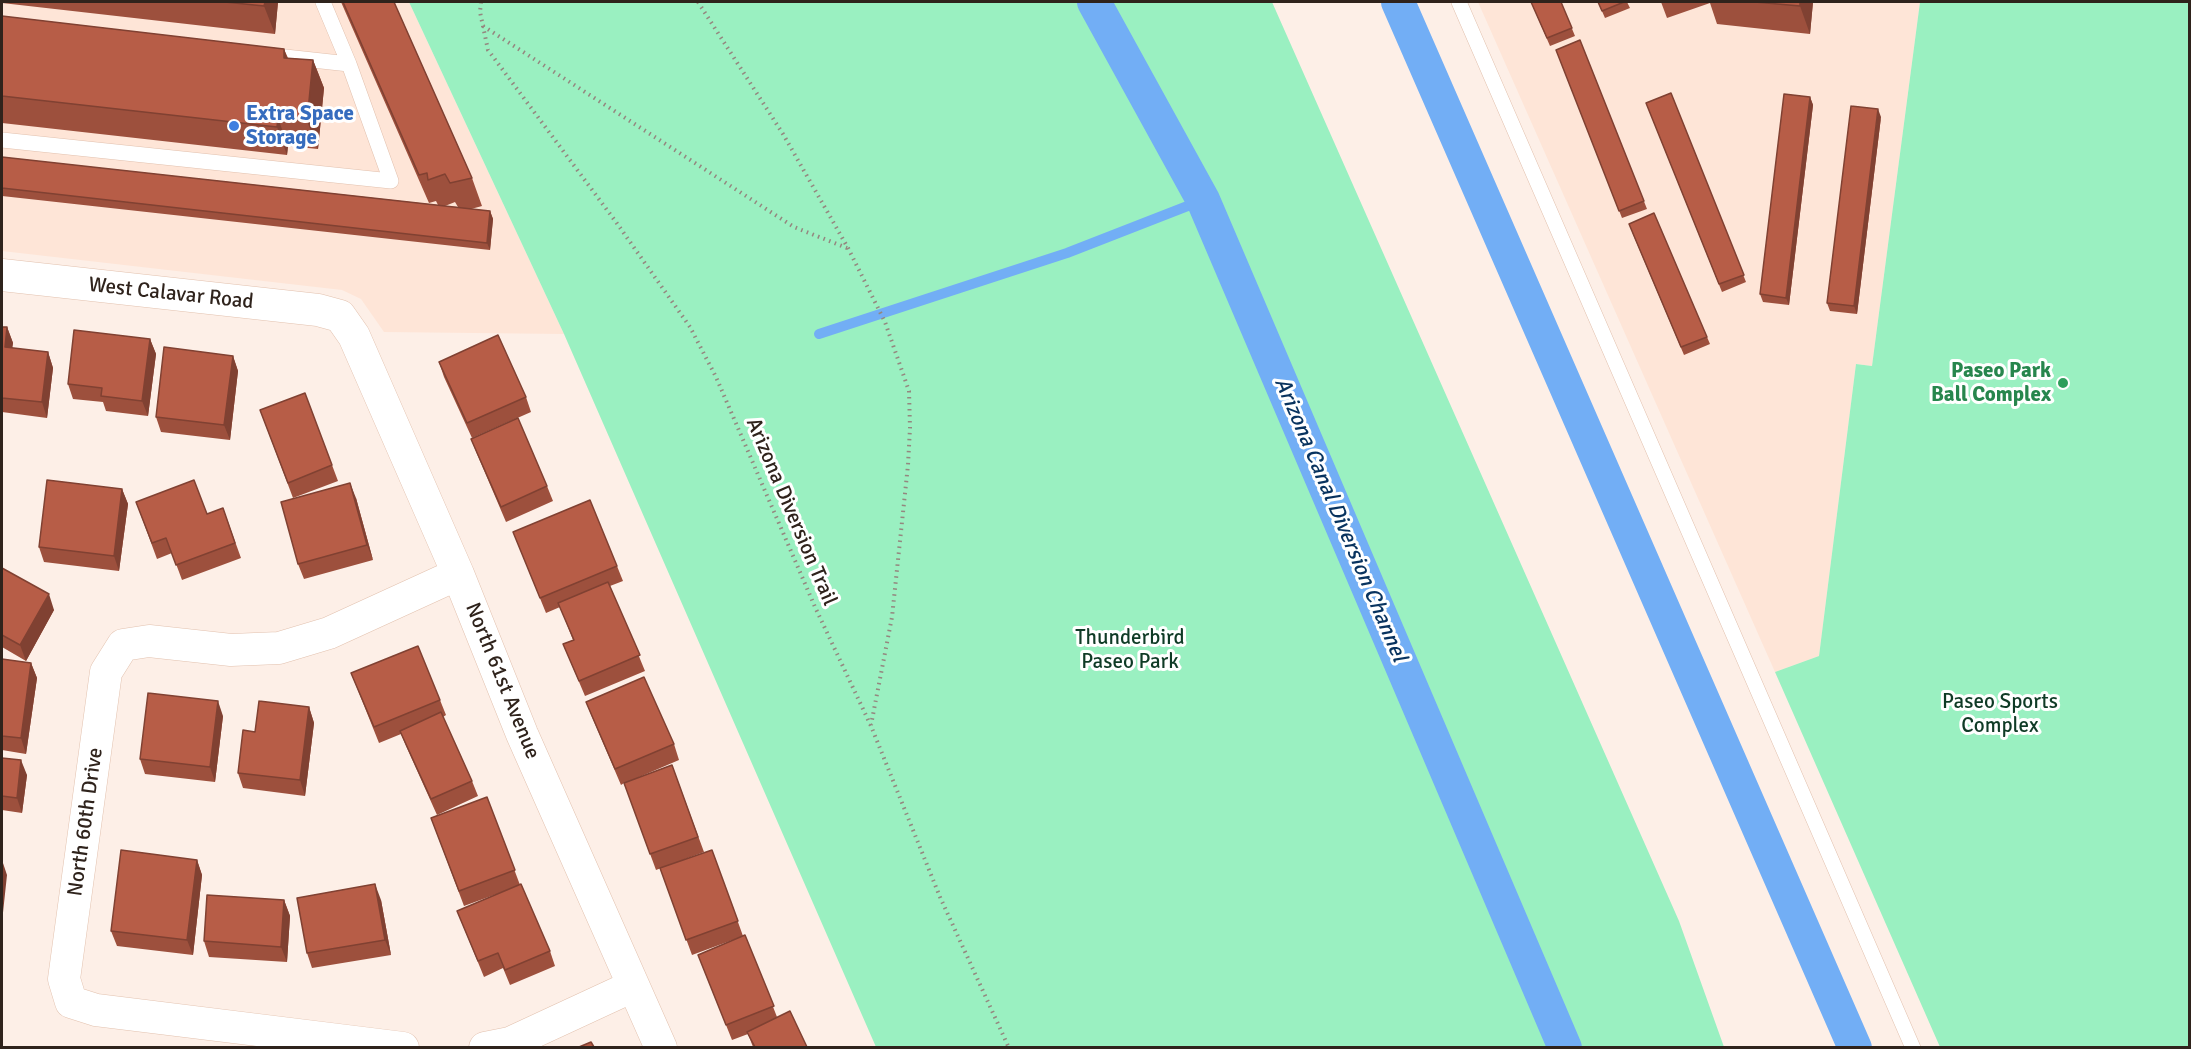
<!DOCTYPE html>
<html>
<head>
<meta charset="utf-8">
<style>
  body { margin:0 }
  #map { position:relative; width:2191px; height:1049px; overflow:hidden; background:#fdefe7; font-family:Signika,sans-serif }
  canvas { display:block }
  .frame { position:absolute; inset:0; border:3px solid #2f231c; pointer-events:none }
</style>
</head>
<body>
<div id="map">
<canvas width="2191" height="1049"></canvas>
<div class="frame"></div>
</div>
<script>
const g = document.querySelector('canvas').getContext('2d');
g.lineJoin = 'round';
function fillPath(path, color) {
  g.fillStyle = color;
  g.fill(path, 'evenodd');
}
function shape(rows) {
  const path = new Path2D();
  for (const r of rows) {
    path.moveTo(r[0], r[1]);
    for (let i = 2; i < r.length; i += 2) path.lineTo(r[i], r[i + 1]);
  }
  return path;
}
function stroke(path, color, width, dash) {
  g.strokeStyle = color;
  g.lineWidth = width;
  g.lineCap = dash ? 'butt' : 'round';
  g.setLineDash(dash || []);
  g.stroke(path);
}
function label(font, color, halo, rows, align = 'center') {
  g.font = font + ' Signika,sans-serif';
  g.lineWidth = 6;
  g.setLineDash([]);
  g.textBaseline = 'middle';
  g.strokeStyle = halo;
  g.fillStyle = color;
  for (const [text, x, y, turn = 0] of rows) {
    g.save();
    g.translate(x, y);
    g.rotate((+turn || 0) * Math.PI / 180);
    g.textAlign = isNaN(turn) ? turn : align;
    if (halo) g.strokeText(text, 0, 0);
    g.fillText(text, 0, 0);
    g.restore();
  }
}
fillPath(shape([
  [2,2,409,2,564,334,384,332,361,299,342,290,2,251],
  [1478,2,1920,2,1872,366,1856,364,1819,656,1775,672]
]), '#fee5d7');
fillPath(shape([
  [409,2,1272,2,1679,921,1724,1047,876,1047,564,334],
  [1920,2,2189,2,2189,1047,1940,1047,1775,672,1819,656,1856,364,1872,366]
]), '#9af0c1');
stroke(shape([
  [819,334,1067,253,1203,200]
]), '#72aef5', 10);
stroke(shape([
  [1094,2,1203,200,1565,1048],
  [1398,2,1855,1048]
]), '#72aef5', 34);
const service = shape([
  [1459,2,1913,1048],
  [267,55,349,64],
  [2,140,391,181,349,64,323,2]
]);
const minor = shape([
  [2,275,318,310,340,316,354,336,458,574,522,734,661,1048],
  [403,1048,96,1010,71,1002,64,979,106,672,123,645,149,641,231,650,279,648,329,633,458,574],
  [485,1048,510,1043,633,986]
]);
stroke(service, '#e2c1ae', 16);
stroke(minor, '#e2c1ae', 33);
stroke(shape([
  [481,2,480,12,488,50,616,222,690,327,716,377,815,607,871,726,940,897,1009,1048],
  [698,2,783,134,848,248,885,322,909,391,910,428,908,465,892,617,871,725],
  [483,26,794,227,847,248]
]), '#94877f', 4, [1.5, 4.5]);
stroke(service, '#fff', 15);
stroke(minor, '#fff', 32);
fillPath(shape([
  [2,2,278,2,275,34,2,3],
  [341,2,394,2,472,178,482,206,471,209,490,211,493,219,490,250,2,196,2,157,438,205,436,201,429,203],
  [455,202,458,207,445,206],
  [1531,2,1561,2,1575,36,1550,46],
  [1598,2,1627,2,1630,8,1605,18],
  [1661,2,1813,2,1810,34,1717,24,1710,3,1667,18],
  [2,16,284,49,288,58,313,60,324,88,318,149,288,146,287,155,2,123],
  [1580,40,1647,209,1622,218,1556,50],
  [1671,93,1746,282,1722,292,1646,103],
  [1810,97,1813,105,1789,305,1763,302,1760,294],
  [1881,117,1857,314,1830,311,1827,303],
  [1632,232,1707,337,1710,344,1684,355],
  [2,327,7,327,13,343,12,348,48,352,53,368,47,418,2,412],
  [150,339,156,354,148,416,106,411,103,402,73,399,68,384],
  [233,356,238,371,230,440,161,432,156,417],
  [439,362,526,397,531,412,472,438,444,377],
  [260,410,332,465,338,481,293,498],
  [471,439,547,486,553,501,506,522,477,454],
  [122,489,128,504,119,571,44,562,39,547],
  [356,498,373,560,304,579,298,564],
  [136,502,207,514,223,508,241,558,182,580,172,553,157,559],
  [513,532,617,566,623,581,610,586,645,671,585,696,563,644,573,640,560,607,546,613],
  [2,568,54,610,26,661,2,647],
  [2,659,31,663,37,678,26,754,2,750],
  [351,673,440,700,446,715,443,717,472,781,478,796,437,815,406,746,401,734,379,743],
  [586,702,674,744,679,760,637,778,672,765,704,852,656,870,624,783,621,785,592,717],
  [309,707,314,723,305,796,243,788,238,773,255,732],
  [223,716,215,782,145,774,140,759],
  [2,758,27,775,22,813,2,810],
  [487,797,520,885,550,951,555,966,510,985,503,968,484,977,457,911,505,891,464,906,431,818],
  [712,850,743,936,745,935,777,1017,807,1047,753,1047,748,1034,732,1040,698,955,738,938,692,955,660,868],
  [197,860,202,875,193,955,117,946,111,931],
  [284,900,290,916,287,962,209,957,204,941],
  [381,900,391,955,312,968,307,953]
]), '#9d503d');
fillPath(shape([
  [265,2,278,2,275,34,264,6],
  [1800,2,1813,2,1810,34,1800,6],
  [284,49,294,77,284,58],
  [313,60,324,88,318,149,307,121],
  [1810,97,1813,105,1789,305,1786,298],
  [1878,109,1881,117,1857,314,1854,306],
  [278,118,288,146,287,155,277,127],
  [490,211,493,219,490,250,487,243],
  [7,327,13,343,10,362,5,347],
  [150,339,156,354,148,416,142,401],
  [48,352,53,368,47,418,42,402],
  [233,356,238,371,230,440,224,425],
  [350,483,356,498,373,560,367,545],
  [122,489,128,504,119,571,114,556],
  [49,594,54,610,26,661,20,645],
  [31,663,37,678,26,754,21,738],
  [218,701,223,716,215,782,210,767],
  [309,707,314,723,305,796,300,780],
  [21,760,27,775,22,813,17,798],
  [2,860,7,875,2,922],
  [197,860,202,875,193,955,187,940],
  [375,884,381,900,391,955,385,940],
  [284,900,290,916,287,962,281,947]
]), '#804132');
const building = shape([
  [225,2,265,2,264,6,225,2],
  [343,2,394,2,472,178,450,183,445,174,428,180,427,173,419,175,343,2],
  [1531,2,1561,2,1572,28,1547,38,1531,2],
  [1598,2,1624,2,1602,11,1598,2],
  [1755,2,1800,2,1800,6,1755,2],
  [2,16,284,49,284,58,313,60,307,121,278,118,277,127,2,96,2,16],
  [1580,40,1644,201,1619,211,1556,50,1580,40],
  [1671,93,1744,275,1719,284,1646,103,1671,93],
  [1784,94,1810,97,1786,298,1760,294,1784,94],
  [1851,106,1878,109,1854,306,1827,303,1851,106],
  [2,157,490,211,487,243,2,188,2,157],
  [1654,213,1707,337,1681,347,1629,224,1654,213],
  [2,327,7,327,5,347,48,352,42,402,2,398,2,327],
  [74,330,150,339,142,401,101,396,102,388,68,384,74,330],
  [498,335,526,397,467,423,439,362,498,335],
  [164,347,233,356,224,425,156,417,164,347],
  [305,393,332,465,288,483,260,410,305,393],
  [518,418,547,486,501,507,471,439,518,418],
  [47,480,122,489,114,556,39,547,47,480],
  [194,480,207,514,223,508,235,543,176,565,166,538,152,543,136,502,194,480],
  [350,483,367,545,298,564,281,502,350,483],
  [590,500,617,566,540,598,513,532,590,500],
  [2,568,49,594,20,645,2,635,2,568],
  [608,582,640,655,579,681,563,644,574,640,558,603,608,582],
  [418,646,440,700,374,727,351,673,418,646],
  [2,659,31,663,21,738,2,736,2,659],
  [644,677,674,744,615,769,586,702,644,677],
  [148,693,218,701,210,767,140,759,148,693],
  [259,701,309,707,300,780,238,773,243,730,255,732,259,701],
  [441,712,472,781,431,799,400,731,441,712],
  [2,758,21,760,17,798,2,796,2,758],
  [672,765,698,837,650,854,624,783,672,765],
  [487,797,515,870,459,891,431,818,487,797],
  [121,850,197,860,187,940,111,931,121,850],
  [712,850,738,921,686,940,660,868,712,850],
  [375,884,385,940,307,953,297,898,375,884],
  [521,884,550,951,505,970,498,953,478,961,457,911,521,884],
  [207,895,284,900,281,947,204,941,207,895],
  [745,935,774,1006,726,1025,698,955,745,935],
  [790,1011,807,1047,755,1047,747,1032,790,1011],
  [591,1042,594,1047,579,1047,591,1042]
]);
fillPath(building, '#b75d47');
stroke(building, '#804132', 1.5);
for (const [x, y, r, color] of [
  [234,126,6,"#3f7fe0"],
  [2063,383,6,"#2e9e5b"]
]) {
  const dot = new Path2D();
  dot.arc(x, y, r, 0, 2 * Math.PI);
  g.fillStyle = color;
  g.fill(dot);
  stroke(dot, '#fff', 2);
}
label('bold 21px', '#366cbe', '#fff', [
  ["Extra Space",246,114],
  ["Storage",246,138]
], 'left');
label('21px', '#2f231c', '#fff', [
  ["West Calavar Road",171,294,6],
  ["Arizona Diversion Trail",791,512,67],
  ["North 61st Avenue",502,681,68],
  ["North 60th Drive",86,822,-82]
]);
label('bold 21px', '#27864d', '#fff', [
  ["Paseo Park",2051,371],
  ["Ball Complex",2051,395]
], 'right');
label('21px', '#0f3b26', '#fff', [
  ["Thunderbird",1130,638],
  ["Paseo Park",1130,662],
  ["Paseo Sports",2000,702],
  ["Complex",2000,726]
]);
label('italic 22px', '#08335f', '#fff', [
  ["Arizona Canal Diversion Channel",1340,520,67]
]);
</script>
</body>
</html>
